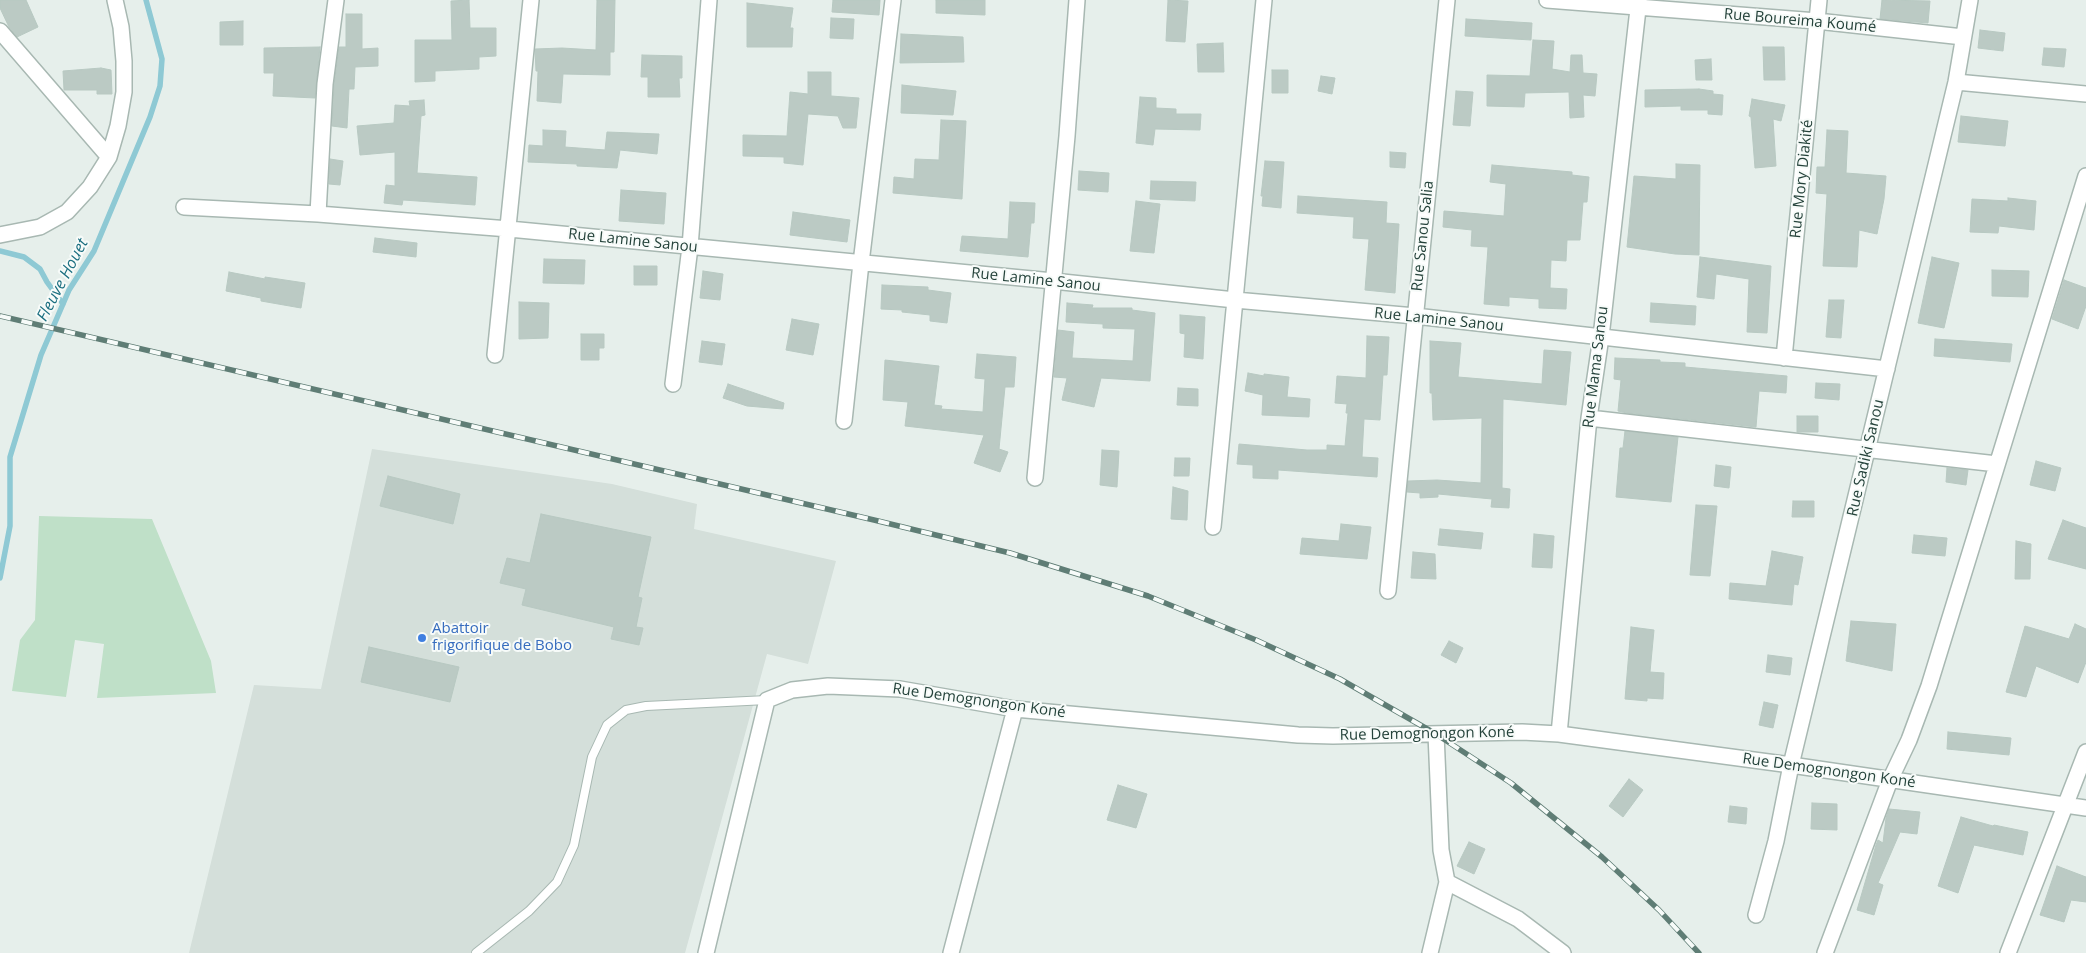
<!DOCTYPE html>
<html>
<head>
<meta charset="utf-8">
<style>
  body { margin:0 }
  canvas { display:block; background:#e6efeb }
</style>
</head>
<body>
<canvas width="2086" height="953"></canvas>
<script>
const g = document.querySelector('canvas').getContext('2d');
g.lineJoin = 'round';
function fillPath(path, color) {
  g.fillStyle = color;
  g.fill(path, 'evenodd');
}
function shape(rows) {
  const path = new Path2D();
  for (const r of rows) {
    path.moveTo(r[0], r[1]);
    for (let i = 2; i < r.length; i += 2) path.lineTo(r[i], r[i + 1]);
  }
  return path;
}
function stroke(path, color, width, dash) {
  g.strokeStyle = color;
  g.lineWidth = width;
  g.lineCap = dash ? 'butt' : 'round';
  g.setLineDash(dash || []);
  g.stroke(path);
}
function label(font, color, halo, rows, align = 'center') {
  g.font = font + ' "Open Sans",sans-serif';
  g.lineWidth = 4;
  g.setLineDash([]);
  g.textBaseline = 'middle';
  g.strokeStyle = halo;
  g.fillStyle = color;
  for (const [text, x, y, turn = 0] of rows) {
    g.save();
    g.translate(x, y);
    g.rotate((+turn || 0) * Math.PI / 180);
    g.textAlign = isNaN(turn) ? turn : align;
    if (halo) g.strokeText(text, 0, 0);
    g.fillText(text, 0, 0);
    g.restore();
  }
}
fillPath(shape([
  [372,449,612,484,697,504,694,529,836,561,808,664,767,654,685,953,189,953,254,685,321,689]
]), '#d4dfda');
fillPath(shape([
  [39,516,152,519,211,661,216,693,97,698,104,644,75,640,66,697,12,691,20,640,35,620]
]), '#bfe0c8');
stroke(shape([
  [0,251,24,257,40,269,47,282,63,304],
  [0,578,10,526,10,457,41,355,69,290,94,251,150,117,160,86,162,59,146,0]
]), '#8ec9d4', 5.5);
const building = shape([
  [0,0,26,0,38,27,17,37,9,27,0,8,0,0],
  [469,0,470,28,496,28,496,56,479,57,479,69,435,71,435,81,415,82,415,40,452,40,451,1,469,0],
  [597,0,615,0,614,52,610,52,610,75,563,74,561,103,537,101,538,71,536,71,535,49,562,48,596,50,597,0],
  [833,0,880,0,879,15,832,12,833,0],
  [936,0,985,0,985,15,936,13,936,0],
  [1168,0,1188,1,1185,42,1166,41,1168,0],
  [1882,0,1930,1,1928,23,1880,19,1882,0],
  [747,3,793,8,790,28,793,28,792,47,747,47,747,3],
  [346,14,362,14,362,49,378,48,378,66,355,67,354,89,349,89,347,128,332,126,334,85,339,47,346,47,346,14],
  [831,18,854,19,853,39,830,38,831,18],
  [1466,19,1532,23,1531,40,1465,36,1466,19],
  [243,21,243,45,220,45,220,22,243,21],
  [1980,30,2005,33,2003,51,1978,48,1980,30],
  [901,34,963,37,964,62,900,63,901,34],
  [1533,40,1554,41,1552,69,1570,72,1571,55,1582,55,1583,73,1597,74,1595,96,1583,95,1584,117,1570,118,1569,92,1525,93,1524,107,1487,106,1487,75,1530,76,1533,40],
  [1223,43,1224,72,1198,72,1197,44,1223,43],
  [320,47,315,98,273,96,274,73,264,73,264,48,320,47],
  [1763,47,1784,47,1785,80,1764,80,1763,47],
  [2044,48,2066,49,2064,67,2042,65,2044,48],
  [642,55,682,56,682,78,679,78,680,97,648,97,648,77,641,77,642,55],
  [1711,59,1712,80,1696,80,1695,60,1711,59],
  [101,68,111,70,112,94,97,94,97,90,64,90,63,71,101,68],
  [1272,70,1288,70,1288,93,1272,93,1272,70],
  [808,72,831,72,831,96,859,98,856,128,843,128,838,116,808,114,803,165,784,163,784,157,743,156,743,135,787,136,790,92,808,94,808,72],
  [1321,76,1335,78,1332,94,1318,91,1321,76],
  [902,85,956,91,953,115,901,113,902,85],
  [1699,89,1713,91,1713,94,1723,95,1722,115,1708,114,1708,110,1681,110,1681,106,1645,107,1645,90,1699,89],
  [1456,91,1473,92,1470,126,1453,125,1456,91],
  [1140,97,1156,98,1156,108,1176,109,1176,114,1201,114,1200,130,1155,129,1153,145,1136,143,1140,97],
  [1752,99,1785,105,1781,121,1773,119,1776,166,1755,168,1751,117,1749,116,1752,99],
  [424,100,425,115,421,116,417,173,477,177,475,205,403,200,402,205,384,203,386,185,395,186,395,152,360,155,357,126,394,123,395,105,410,106,409,101,424,100],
  [1961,116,2008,121,2005,146,1958,142,1961,116],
  [941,120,966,121,962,199,893,193,894,177,914,179,915,159,939,160,941,120],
  [543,130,566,131,565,147,605,150,607,132,659,134,657,154,620,150,617,168,577,166,577,164,528,162,529,145,543,146,543,130],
  [1827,130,1848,131,1846,173,1886,176,1884,199,1877,234,1859,230,1857,267,1823,266,1827,194,1816,193,1817,167,1825,167,1827,130],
  [1390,152,1406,153,1405,168,1390,167,1390,152],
  [330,159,343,161,340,185,329,184,330,159],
  [1265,161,1284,162,1281,208,1262,206,1263,196,1261,196,1265,161],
  [1676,164,1700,165,1699,255,1675,254,1627,247,1634,176,1676,179,1676,164],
  [1492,165,1572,172,1572,175,1589,177,1587,202,1583,202,1580,240,1567,240,1566,261,1551,260,1550,288,1567,289,1566,309,1539,308,1539,299,1509,297,1509,306,1484,304,1488,247,1471,246,1472,230,1443,227,1444,211,1504,216,1506,184,1490,182,1492,165],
  [1079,171,1109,173,1108,192,1078,190,1079,171],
  [1151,181,1196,182,1195,201,1150,199,1151,181],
  [621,190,666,193,664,224,619,221,621,190],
  [1298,196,1387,202,1386,223,1399,224,1395,293,1365,290,1369,239,1353,238,1354,217,1297,213,1298,196],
  [2008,198,2036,201,2034,230,1999,226,1998,233,1970,232,1972,199,2008,201,2008,198],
  [1136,201,1160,204,1154,253,1130,251,1136,201],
  [1010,202,1035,203,1034,223,1031,223,1028,257,960,251,962,236,1008,239,1010,202],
  [793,212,850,220,847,242,790,235,793,212],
  [375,238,417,243,416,257,373,252,375,238],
  [1700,257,1771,266,1767,333,1747,332,1749,279,1716,274,1714,299,1697,297,1700,257],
  [1932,257,1959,263,1944,328,1918,323,1932,257],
  [544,259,585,260,584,284,543,283,544,259],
  [634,266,657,266,657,285,634,285,634,266],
  [1992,270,2029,271,2028,297,1992,296,1992,270],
  [703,271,723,274,720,300,700,298,703,271],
  [229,272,265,279,265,277,305,283,301,308,261,301,261,298,226,291,229,272],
  [2064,280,2086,288,2086,306,2078,329,2052,319,2064,280],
  [882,285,928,287,928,290,951,293,947,323,930,321,930,315,902,312,902,310,881,309,882,285],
  [1829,300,1844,300,1841,338,1826,337,1829,300],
  [519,302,549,303,548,338,519,339,519,302],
  [1067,303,1093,305,1092,308,1132,308,1132,310,1155,313,1150,381,1101,378,1094,407,1062,400,1067,378,1054,377,1058,330,1074,332,1072,358,1133,361,1135,329,1103,328,1103,324,1066,322,1067,303],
  [1651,303,1696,306,1695,325,1650,322,1651,303],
  [1180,315,1205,317,1203,359,1184,357,1185,334,1180,333,1180,315],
  [792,319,819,324,813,355,786,350,792,319],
  [581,334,604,334,604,348,599,348,599,360,581,360,581,334],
  [1367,336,1389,337,1387,375,1383,375,1380,420,1364,419,1362,457,1378,458,1377,477,1278,470,1278,479,1253,478,1253,465,1237,464,1239,444,1307,450,1327,450,1327,445,1345,446,1348,413,1346,413,1347,404,1335,403,1337,376,1366,378,1367,336],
  [1935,339,2012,344,2010,362,1934,356,1935,339],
  [702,341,725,344,722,365,699,362,702,341],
  [1430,341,1461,343,1458,377,1542,384,1544,350,1571,352,1566,405,1503,399,1502,488,1510,489,1509,508,1491,507,1492,499,1438,494,1438,497,1420,498,1420,493,1407,492,1408,481,1437,480,1481,483,1482,418,1433,420,1432,393,1430,393,1430,341],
  [977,354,1016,357,1014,387,1005,387,999,449,1008,452,1000,472,974,463,984,435,905,426,908,402,883,400,885,360,939,366,934,405,942,406,941,409,983,412,985,379,975,378,977,354],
  [1615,358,1660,360,1660,362,1685,363,1685,367,1787,376,1786,393,1759,391,1756,427,1627,413,1618,411,1621,380,1614,379,1615,358],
  [1248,373,1264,376,1264,374,1289,377,1287,397,1310,399,1309,417,1262,415,1263,395,1245,391,1248,373],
  [1816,383,1840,384,1839,400,1815,398,1816,383],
  [728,384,784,403,783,409,747,406,723,398,728,384],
  [1178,388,1198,389,1198,406,1177,405,1178,388],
  [1797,416,1818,416,1818,432,1797,432,1797,416],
  [1625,431,1678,437,1671,502,1616,497,1620,448,1623,448,1625,431],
  [1102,450,1119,451,1117,487,1100,485,1102,450],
  [1175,458,1190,458,1189,476,1174,476,1175,458],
  [2036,461,2061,468,2055,491,2030,485,2036,461],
  [1716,465,1731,467,1729,488,1714,486,1716,465],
  [1947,468,1968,470,1966,485,1946,482,1947,468],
  [388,476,460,494,453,524,380,506,388,476],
  [1173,487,1188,491,1187,520,1171,519,1173,487],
  [1793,501,1814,501,1814,517,1792,517,1793,501],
  [1696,505,1717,506,1710,576,1690,575,1696,505],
  [541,514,651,537,638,597,642,598,636,627,643,628,639,645,611,639,614,627,522,605,526,589,500,583,507,558,530,563,541,514],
  [2063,520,2086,528,2086,569,2048,559,2063,520],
  [1341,524,1371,527,1367,559,1300,554,1302,538,1339,541,1341,524],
  [1440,529,1483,533,1481,549,1438,545,1440,529],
  [1534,534,1554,536,1552,568,1532,567,1534,534],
  [1914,535,1947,538,1945,556,1912,553,1914,535],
  [2016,541,2031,544,2030,579,2015,579,2016,541],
  [1772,551,1803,557,1798,585,1794,584,1792,605,1729,599,1730,583,1766,586,1772,551],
  [1413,552,1435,554,1436,579,1411,578,1413,552],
  [1851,621,1896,624,1892,671,1846,661,1851,621],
  [2075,624,2086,629,2086,662,2078,683,2036,666,2026,697,2006,692,2025,626,2069,639,2075,624],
  [1631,627,1654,630,1650,672,1664,673,1663,699,1647,698,1647,701,1625,699,1631,627],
  [1449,641,1463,648,1456,663,1441,655,1449,641],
  [369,647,459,667,450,702,361,682,369,647],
  [1768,655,1792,658,1790,675,1766,672,1768,655],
  [1764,702,1778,705,1773,728,1759,725,1764,702],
  [1948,732,2011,738,2009,755,1947,749,1948,732],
  [1629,779,1643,790,1623,817,1609,806,1629,779],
  [1118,785,1147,794,1136,828,1107,820,1118,785],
  [1812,803,1837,804,1837,830,1811,829,1812,803],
  [1730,806,1747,808,1746,824,1728,822,1730,806],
  [1889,809,1920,812,1917,834,1900,832,1878,883,1883,885,1874,915,1857,910,1876,845,1878,840,1883,843,1886,818,1889,809],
  [1961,817,1993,826,1994,825,2028,832,2023,855,1974,845,1958,893,1938,886,1961,817],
  [1469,842,1485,849,1474,874,1457,866,1469,842],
  [2057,866,2086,877,2086,902,2071,900,2064,922,2040,915,2057,866]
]);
fillPath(building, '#bbcac4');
stroke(building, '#b8c9c2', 1);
const lane = shape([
  [476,953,529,911,557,882,574,845,592,757,607,725,626,710,646,706,767,700]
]);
const street = shape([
  [1547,0,1817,21,1963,37],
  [0,31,109,157],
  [1956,82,2086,94],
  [184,207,318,214,509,229,1053,281,1235,300,1415,316,1887,369],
  [318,214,325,84,336,0],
  [0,235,40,227,67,212,90,187,109,157,118,126,124,92,124,61,121,27,115,0],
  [495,355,531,0],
  [1784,358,1819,0],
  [673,384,690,247,709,0],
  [1589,418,1997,464],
  [844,421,861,263,893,0],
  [1035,478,1067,136,1077,0],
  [1213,527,1264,0],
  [1388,591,1447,0],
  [1559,734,1589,418,1601,337,1639,0],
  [1447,882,1518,919,1563,953],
  [1756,915,1776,841,1791,765,1956,82,1970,0],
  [706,953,767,700,792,690,828,686,900,689,1015,709,1298,735,1333,736,1522,732,1559,734,1791,765,2086,808],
  [951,953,1015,709],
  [1430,953,1447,882,1441,850,1436,734],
  [1825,953,1890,780,1909,740,1929,686,2086,176],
  [2008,953,2086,752]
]);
stroke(lane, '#a8b8b2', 10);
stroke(street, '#a8b8b2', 18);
stroke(lane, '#fff', 8);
stroke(street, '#fff', 15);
const rail = shape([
  [0,316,874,520,1010,553,1148,596,1256,640,1340,679,1436,734,1511,783,1602,857,1659,910,1699,953]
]);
stroke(rail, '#5f7d75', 5.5);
stroke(rail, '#f7fbf9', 4, [11]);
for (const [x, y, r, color] of [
  [422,638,5,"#3f7fe0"]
]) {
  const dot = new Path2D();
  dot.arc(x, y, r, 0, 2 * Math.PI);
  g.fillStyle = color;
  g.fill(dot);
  stroke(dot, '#f7fbf9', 2);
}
label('15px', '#24423a', '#f7fbf9', [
  ["Rue Boureima Koumé",1800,21,5],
  ["Rue Mory Diakité",1802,179,-84],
  ["Rue Sanou Salia",1423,236,-84],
  ["Rue Lamine Sanou",633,241,6],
  ["Rue Lamine Sanou",1036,280,6],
  ["Rue Lamine Sanou",1439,320,6],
  ["Rue Mama Sanou",1596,367,-83],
  ["Rue Sadiki Sanou",1866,458,-77],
  ["Rue Demognongon Koné",979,701,8],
  ["Rue Demognongon Koné",1427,734,-1],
  ["Rue Demognongon Koné",1829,771,8]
]);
label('15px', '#366cbe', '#f7fbf9', [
  ["Abattoir",432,629],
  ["frigorifique de Bobo",432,646]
], 'left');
label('italic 16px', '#1c6f80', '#f7fbf9', [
  ["Fleuve Houet",63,280,-62]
]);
</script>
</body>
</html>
